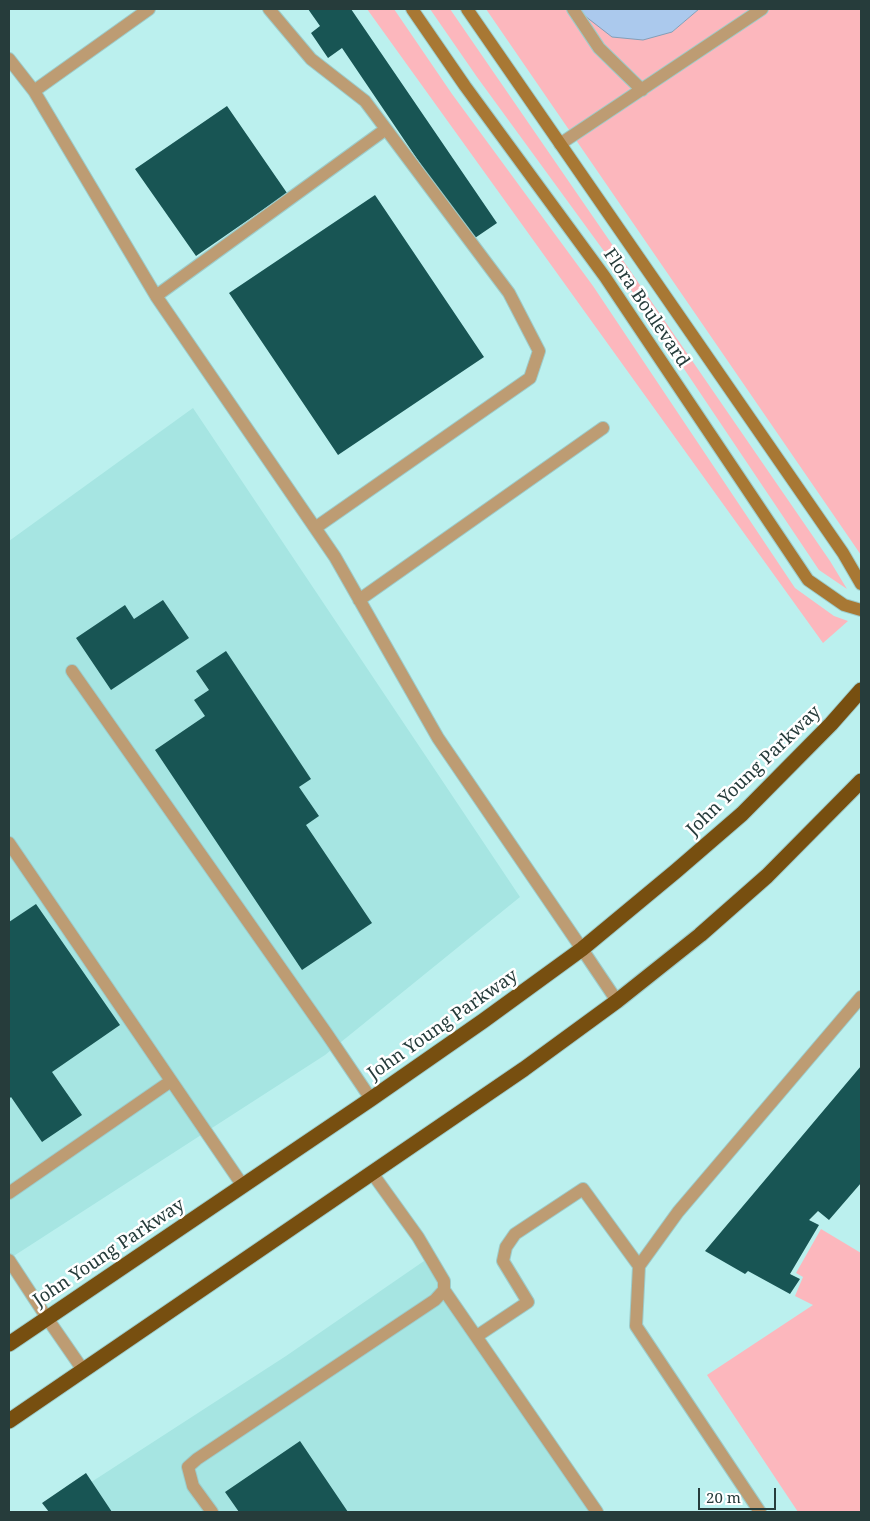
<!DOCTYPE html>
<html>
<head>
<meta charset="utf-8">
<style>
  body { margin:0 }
  #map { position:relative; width:870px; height:1521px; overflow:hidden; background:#bbf0ee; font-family:"Noto Serif",serif }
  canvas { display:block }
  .frame { position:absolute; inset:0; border:10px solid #263c3b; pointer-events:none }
  .scale { position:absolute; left:698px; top:1488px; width:78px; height:22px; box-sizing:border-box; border:2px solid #263c3b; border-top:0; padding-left:6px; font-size:15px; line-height:18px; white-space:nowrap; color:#263c3b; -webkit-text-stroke:4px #fff; paint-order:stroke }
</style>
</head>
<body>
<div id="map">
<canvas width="870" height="1521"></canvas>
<div class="frame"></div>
<div class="scale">20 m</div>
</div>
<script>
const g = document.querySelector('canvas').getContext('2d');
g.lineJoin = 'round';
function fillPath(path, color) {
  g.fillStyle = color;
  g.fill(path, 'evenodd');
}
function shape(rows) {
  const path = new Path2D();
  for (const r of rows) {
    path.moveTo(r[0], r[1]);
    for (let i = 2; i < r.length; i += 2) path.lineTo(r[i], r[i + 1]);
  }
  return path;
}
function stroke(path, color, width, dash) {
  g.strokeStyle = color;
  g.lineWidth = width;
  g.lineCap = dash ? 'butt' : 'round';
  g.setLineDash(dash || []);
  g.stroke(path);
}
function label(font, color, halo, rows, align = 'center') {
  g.font = font + ' "Noto Serif",serif';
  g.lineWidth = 5;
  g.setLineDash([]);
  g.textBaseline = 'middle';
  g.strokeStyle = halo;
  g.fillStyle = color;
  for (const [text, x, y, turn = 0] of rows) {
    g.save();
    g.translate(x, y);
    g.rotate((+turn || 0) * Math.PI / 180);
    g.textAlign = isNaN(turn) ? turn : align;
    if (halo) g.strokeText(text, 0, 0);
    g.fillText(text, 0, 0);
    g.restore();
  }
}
fillPath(shape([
  [193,408,520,897,325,1055,9,1259,9,541],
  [424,1261,590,1512,45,1512,286,1356]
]), '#a6e5e2');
fillPath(shape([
  [367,9,394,9,452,94,593,286,795,588,834,616,848,621,823,643],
  [430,9,450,9,830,561,847,589,819,570,617,269,477,77],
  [486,9,576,9,672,32,699,9,861,9,861,555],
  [821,1229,861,1253,861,1512,798,1512,707,1375,813,1305,795,1296,803,1277,796,1273]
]), '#fcb7bd');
const water = shape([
  [576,9,699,9,672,32,643,40,612,37,576,9]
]);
fillPath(water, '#abc9ed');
stroke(water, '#839fb8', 1);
fillPath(shape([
  [308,9,351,9,497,223,472,240,342,48,328,58,311,33,320,26],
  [227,106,287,193,196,256,135,169],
  [375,195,484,357,338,455,229,293],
  [163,600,189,638,111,690,76,638,125,605,134,619],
  [226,651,311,779,299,787,319,816,306,825,372,923,302,970,155,750,205,716,194,700,209,690,196,671],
  [36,904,120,1025,52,1072,82,1115,42,1142,11,1097,9,1099,9,922],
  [861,1066,861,1183,829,1220,818,1211,809,1220,819,1225,790,1274,800,1279,790,1294,748,1271,745,1274,705,1251],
  [300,1441,348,1512,239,1512,225,1492],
  [86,1473,112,1512,49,1512,42,1503]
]), '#185554');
const lane = shape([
  [269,9,311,59,365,101,509,293,539,351,530,378,315,528],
  [573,9,599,48,642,90],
  [9,59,34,91,156,296,335,557,438,738,582,949],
  [34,91,149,9],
  [560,144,762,9],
  [156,296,386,129],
  [359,600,603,428],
  [72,671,327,1034,371,1099],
  [9,843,243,1186],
  [9,1193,171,1081],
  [9,1260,47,1318],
  [444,1290,597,1512],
  [477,1336,528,1302,503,1261,506,1247,515,1234,583,1189,639,1266],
  [212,1512,193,1486,188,1467,197,1459,435,1300,444,1290,444,1281,418,1237,372,1173],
  [760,1512,636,1326,639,1266,678,1212,861,997]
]);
const street = shape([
  [582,949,617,1001],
  [47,1318,83,1370]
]);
const secondary = shape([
  [412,9,465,86,605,277,808,580,844,605,861,610],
  [467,9,843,553,861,584]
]);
const highway = shape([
  [9,1344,371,1099,483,1021,582,949,676,871,742,814,831,724,861,690],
  [9,1421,524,1069,617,1001,700,935,767,876,861,781]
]);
stroke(lane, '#9dccca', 14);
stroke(street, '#9dccca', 14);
stroke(secondary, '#9dccca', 14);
stroke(highway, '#9dccca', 17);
stroke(lane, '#bd9c73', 12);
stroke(street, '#bd9c73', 12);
stroke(secondary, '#a87834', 12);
stroke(highway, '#774f10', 15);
label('18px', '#263c3b', '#fff', [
  ["Flora Boulevard",646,308,56],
  ["John Young Parkway",754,771,-44],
  ["John Young Parkway",443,1025,-35],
  ["John Young Parkway",109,1253,-34]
]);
</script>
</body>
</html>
